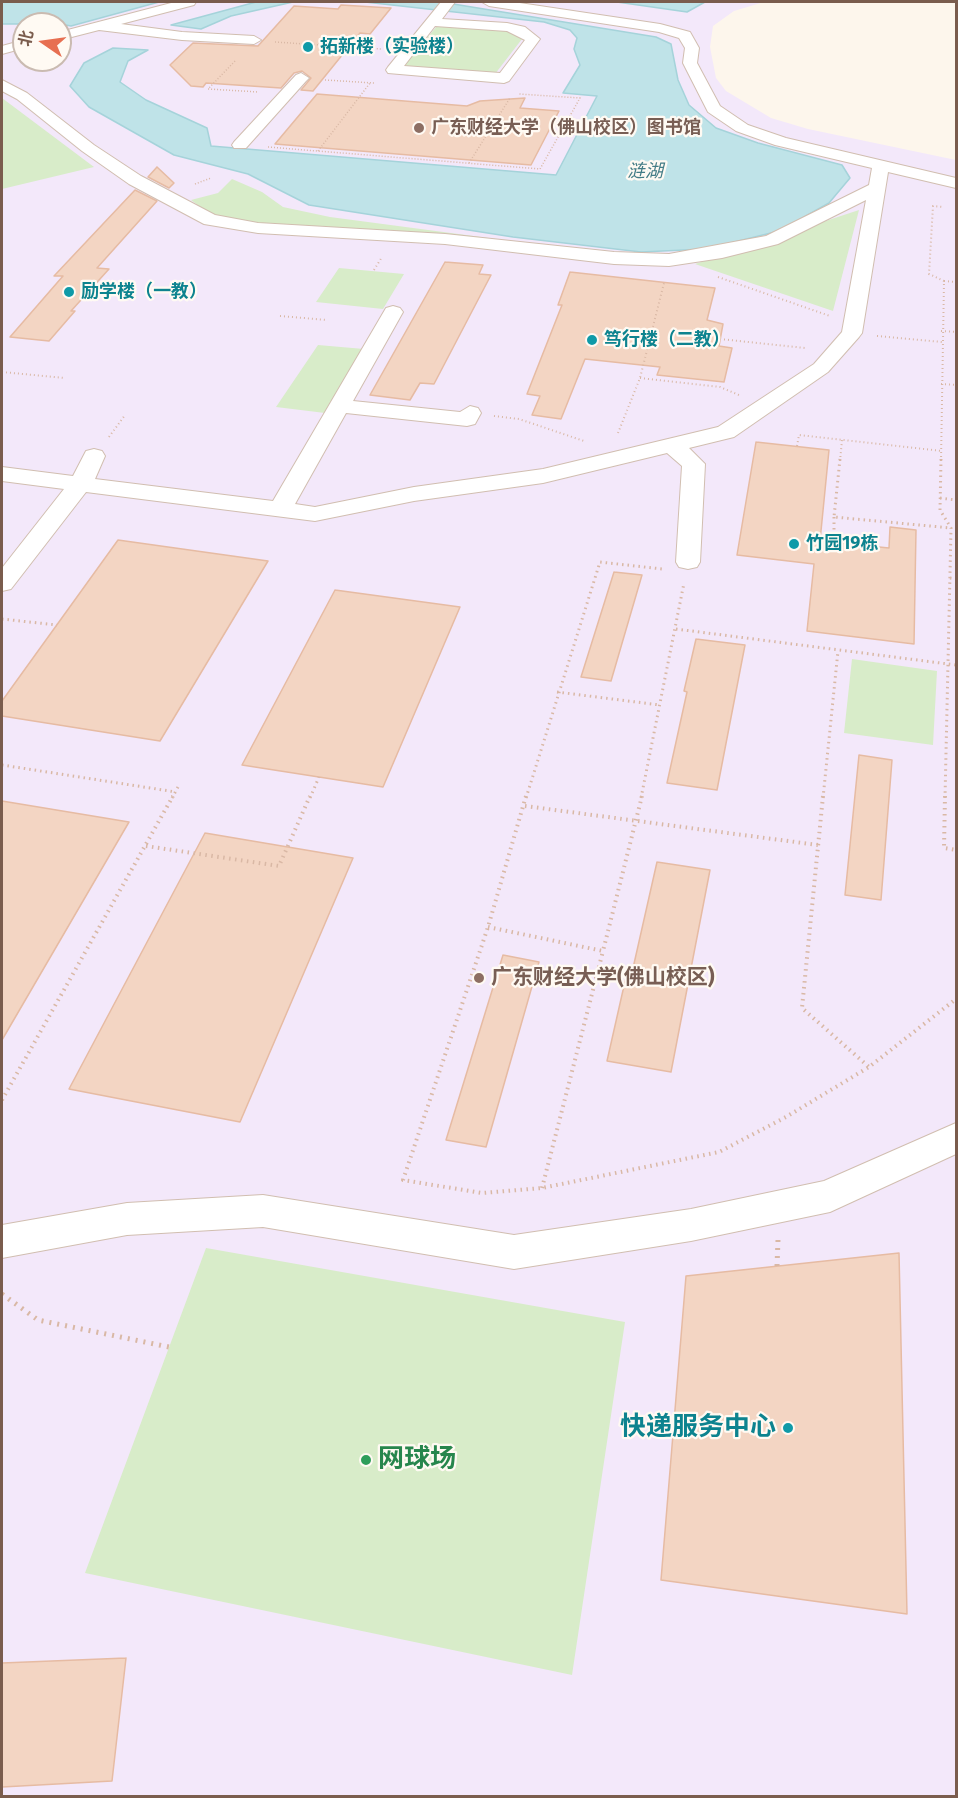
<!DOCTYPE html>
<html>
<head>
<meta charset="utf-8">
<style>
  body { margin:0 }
  #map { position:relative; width:958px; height:1798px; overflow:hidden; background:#fdf6ec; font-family:"Fira Sans","Noto Sans SC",sans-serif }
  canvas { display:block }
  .frame { position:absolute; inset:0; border:3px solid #7a5c4d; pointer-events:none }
  .north { position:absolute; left:12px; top:12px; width:60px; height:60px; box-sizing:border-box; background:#fffaf3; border:2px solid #cabbb1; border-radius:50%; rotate:283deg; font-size:16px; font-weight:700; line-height:24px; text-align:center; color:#7a5c4d }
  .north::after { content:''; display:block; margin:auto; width:21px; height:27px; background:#e76f51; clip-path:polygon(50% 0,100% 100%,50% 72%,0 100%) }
</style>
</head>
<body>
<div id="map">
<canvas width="958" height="1798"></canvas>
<div class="frame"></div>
<div class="north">北</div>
</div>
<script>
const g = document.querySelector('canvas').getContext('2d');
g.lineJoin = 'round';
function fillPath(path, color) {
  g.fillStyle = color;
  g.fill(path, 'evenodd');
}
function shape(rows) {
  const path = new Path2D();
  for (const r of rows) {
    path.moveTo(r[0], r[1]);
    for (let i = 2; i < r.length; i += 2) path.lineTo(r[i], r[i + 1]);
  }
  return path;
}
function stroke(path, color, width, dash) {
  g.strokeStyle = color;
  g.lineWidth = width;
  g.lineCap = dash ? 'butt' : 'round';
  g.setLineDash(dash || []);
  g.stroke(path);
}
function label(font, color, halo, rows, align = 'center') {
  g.font = font + ' "Fira Sans","Noto Sans SC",sans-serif';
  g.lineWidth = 4.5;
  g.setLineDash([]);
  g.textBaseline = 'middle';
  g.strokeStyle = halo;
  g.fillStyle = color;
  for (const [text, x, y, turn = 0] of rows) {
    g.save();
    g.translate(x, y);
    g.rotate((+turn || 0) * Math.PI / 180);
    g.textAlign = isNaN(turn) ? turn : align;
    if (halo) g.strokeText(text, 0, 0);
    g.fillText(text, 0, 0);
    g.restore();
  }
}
fillPath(shape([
  [2,2,764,2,734,11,713,26,710,47,716,78,726,91,771,118,808,129,956,160,956,1796,2,1796],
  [24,24,60,24,60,60,24,60]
]), '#f3e8fa');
fillPath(shape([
  [437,26,497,29,510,32,522,39,495,74,403,66],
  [2,98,94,167,2,189],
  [232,179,262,192,283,207,330,217,549,246,267,226,215,218,191,200,218,193],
  [859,210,833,311,695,264],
  [339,268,404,274,383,309,316,302],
  [318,345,364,349,325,413,276,407],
  [852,659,937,671,933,745,844,733],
  [206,1248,625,1322,572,1675,85,1573]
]), '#d8ecc9');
const water = shape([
  [2,2,159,2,71,26,60,24,2,24,2,2],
  [256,2,293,2,231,16,201,29,171,25,256,2],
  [365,2,441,2,656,37,671,44,678,80,689,105,716,128,758,143,842,165,850,178,829,203,779,231,706,249,641,252,513,237,309,205,248,174,174,155,89,107,70,86,84,63,113,48,148,50,128,61,120,82,146,100,207,128,211,146,556,175,597,96,563,93,580,65,574,49,577,38,570,30,544,22,365,2],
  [617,2,705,2,687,12,617,2]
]);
fillPath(water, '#bfe3e8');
stroke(water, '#a5d3da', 1.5);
const building = shape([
  [341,5,391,8,370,34,360,33,313,91,301,90,311,78,302,71,294,73,281,88,206,83,203,87,191,86,170,65,193,43,258,46,294,6,338,9,341,5],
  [317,94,467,106,480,101,525,98,520,108,559,111,531,165,275,144,317,94],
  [157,167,174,183,169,188,148,177,157,167],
  [135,190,157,201,97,268,109,269,71,311,75,311,49,341,10,337,63,276,54,276,135,190],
  [445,262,483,265,479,274,491,275,434,384,420,383,410,400,370,395,445,262],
  [570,272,715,288,707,320,723,324,719,346,732,348,724,382,657,375,660,367,585,359,561,419,532,415,540,396,527,394,562,305,558,305,570,272],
  [756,442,829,450,820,541,889,548,890,527,916,530,914,644,807,631,814,564,737,555,756,442],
  [118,540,268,561,160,741,2,716,2,701,118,540],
  [614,572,642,575,611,681,581,677,614,572],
  [335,590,460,607,383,787,242,765,335,590],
  [696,639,745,645,717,790,667,783,687,692,684,691,696,639],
  [859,755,892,760,881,900,845,895,859,755],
  [2,801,129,822,2,1040,2,801],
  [205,833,353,858,240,1122,69,1089,205,833],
  [657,862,710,870,671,1072,607,1061,626,977,631,977,657,862],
  [503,955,539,962,486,1147,446,1140,503,955],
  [899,1253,907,1614,661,1580,686,1276,899,1253],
  [126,1658,112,1781,2,1787,2,1663,126,1658]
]);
fillPath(building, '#f3d5c3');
stroke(building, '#e6bba3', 1.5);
const minor = shape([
  [175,2,196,2,194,5,121,24,182,32,254,36,261,40,254,44,182,40,99,30,60,40,60,32,175,2],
  [441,2,455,2,442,19,507,23,525,27,540,39,509,81,504,83,388,73,386,70,388,67,441,2],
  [435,26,507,31,525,40,500,73,404,66,435,26],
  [482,2,513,2,660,24,690,32,699,48,697,63,720,106,748,125,786,138,956,178,956,188,888,172,862,333,859,337,828,372,734,437,689,448,705,464,700,562,697,567,688,569,679,567,676,562,682,466,667,453,543,483,414,501,315,521,86,492,11,589,2,591,2,568,64,489,2,481,2,467,73,476,86,451,94,449,102,451,105,456,95,479,273,501,386,308,393,306,400,308,403,312,353,401,460,412,470,406,478,408,481,413,475,424,467,426,346,413,295,504,315,507,414,487,543,469,718,427,814,364,842,332,866,200,778,244,722,258,669,266,614,264,445,244,258,233,204,224,129,184,82,151,17,99,2,91,2,80,27,93,94,145,141,176,215,215,258,223,445,234,614,252,669,254,766,236,869,185,872,168,775,145,736,131,708,112,683,63,685,48,679,38,659,32,489,6,482,2],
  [24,40,24,48,2,54,2,46,24,40],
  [301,73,309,78,306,81,246,148,234,148,232,145,234,142,296,75,301,73],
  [956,1123,956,1154,830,1212,691,1241,514,1269,263,1227,127,1235,2,1258,2,1225,127,1203,263,1195,514,1235,691,1209,824,1181,956,1123]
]);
stroke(minor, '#d1beb0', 2);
stroke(shape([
  [275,42,381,49],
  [235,61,208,89,259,92],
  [325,80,374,83],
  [268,147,540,169,580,98,519,94],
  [318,151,370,83],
  [469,163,510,98],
  [195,184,211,178]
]), '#d9b8a5', 1.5, [1, 2]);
stroke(shape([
  [374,270,382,257],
  [718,277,830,316],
  [944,281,956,282],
  [280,316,327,320],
  [941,331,956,332],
  [877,336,942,342],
  [720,339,805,348],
  [2,372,65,378],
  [640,378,720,387,739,395],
  [941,384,956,385],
  [494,416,519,419,584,441],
  [618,433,640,378,664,283],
  [109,437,125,415],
  [797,446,799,435,942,451],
  [840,461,842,440],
  [941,461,944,281,929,274,933,206,943,207]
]), '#d9b8a5', 2, [1, 3]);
stroke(shape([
  [840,459,834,517,951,528],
  [941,459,940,510,951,528,945,798],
  [940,498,956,500],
  [834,517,834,542],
  [950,578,956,579],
  [2,619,57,625],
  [676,629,956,665],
  [557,692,660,705],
  [2,765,176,792],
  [172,798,178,787],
  [310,798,319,777],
  [526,798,600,562,662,569],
  [641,798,684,583],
  [823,798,838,651]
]), '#d9b8a5', 3, [1.5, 4]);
stroke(shape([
  [526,796,488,927,403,1180,482,1193,542,1188,719,1152,786,1117,869,1067,956,999],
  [823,796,802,1008,869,1067],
  [945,796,944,848,956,850],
  [525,806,818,845],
  [146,846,279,866,310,796],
  [488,927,603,951,642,796],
  [2,1100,173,796],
  [542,1188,603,951]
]), '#d9b8a5', 4, [1.5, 4.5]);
stroke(shape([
  [777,1266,778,1240],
  [2,1294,38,1320,169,1347]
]), '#d9b8a5', 5, [2, 6]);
fillPath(minor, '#fff');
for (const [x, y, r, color] of [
  [308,47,6,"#0f9aa8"],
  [419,128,6,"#8d6e63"],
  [69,292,6,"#0f9aa8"],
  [592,340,6,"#0f9aa8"],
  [794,544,6,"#0f9aa8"],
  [479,978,6,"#8d6e63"],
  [788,1428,6,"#0f9aa8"],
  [366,1460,6,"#2e9e5b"]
]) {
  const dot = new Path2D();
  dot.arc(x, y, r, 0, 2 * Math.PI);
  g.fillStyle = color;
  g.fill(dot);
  stroke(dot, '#fffaf3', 2);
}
label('bold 18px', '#0d838f', '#fffaf3', [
  ["拓新楼（实验楼）",320,47],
  ["励学楼（一教）",81,292],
  ["笃行楼（二教）",604,340],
  ["竹园19栋",806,544]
], 'left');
label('bold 18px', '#785e54', '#fffaf3', [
  ["广东财经大学（佛山校区）图书馆",431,128]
], 'left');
label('italic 18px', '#437c86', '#fffaf3', [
  ["涟湖",645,172]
]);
label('bold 21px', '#785e54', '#fffaf3', [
  ["广东财经大学(佛山校区)",491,978]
], 'left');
label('bold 26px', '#0d838f', '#fffaf3', [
  ["快递服务中心",776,1428]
], 'right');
label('bold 26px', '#27864d', '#fffaf3', [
  ["网球场",378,1460]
], 'left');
</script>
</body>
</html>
